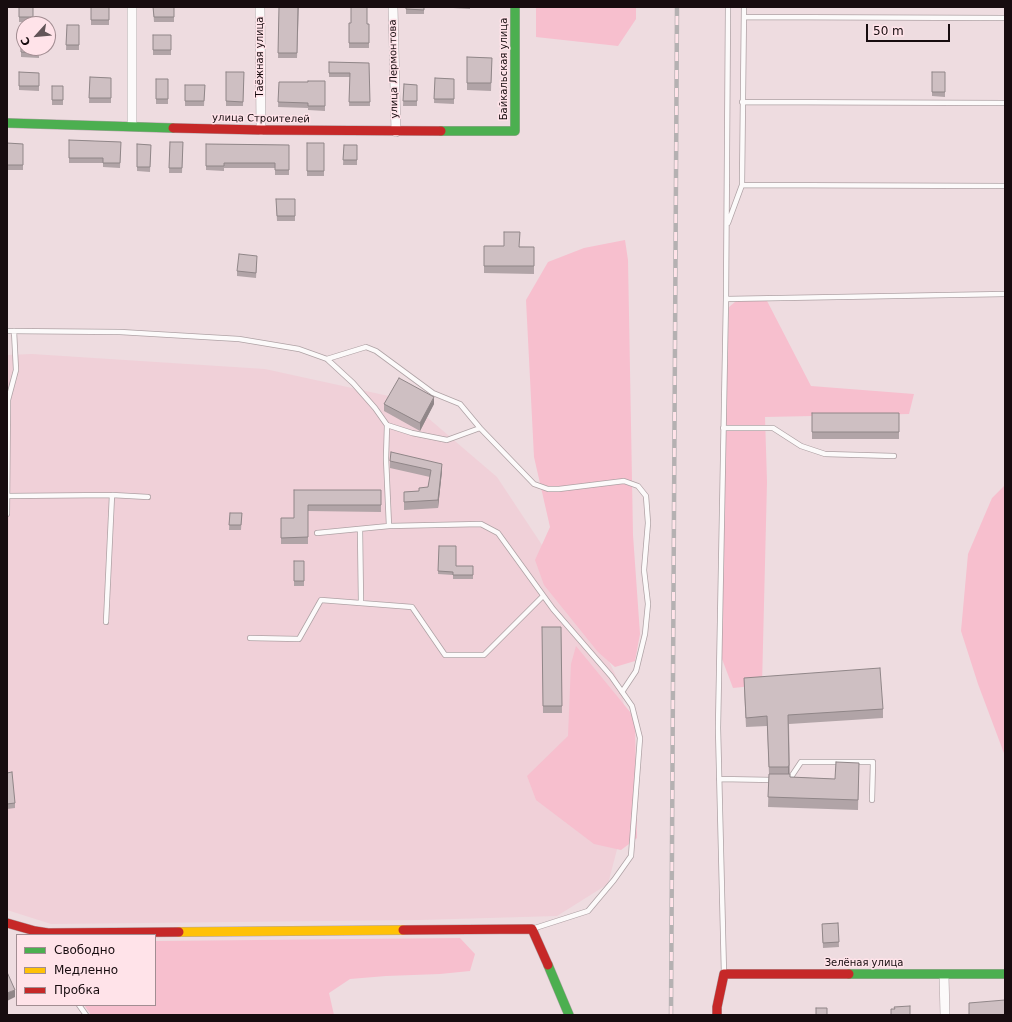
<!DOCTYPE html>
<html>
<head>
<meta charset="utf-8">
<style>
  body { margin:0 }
  #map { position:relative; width:1012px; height:1022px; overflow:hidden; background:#eedce0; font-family:"DejaVu Sans",sans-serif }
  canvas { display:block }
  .frame { position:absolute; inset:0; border:8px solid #170c0f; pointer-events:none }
  .legend { position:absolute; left:16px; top:934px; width:140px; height:72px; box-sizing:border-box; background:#ffe3e9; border:1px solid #a28d92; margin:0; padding:5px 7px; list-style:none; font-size:12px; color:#170c0f }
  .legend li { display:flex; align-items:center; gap:8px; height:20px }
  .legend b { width:20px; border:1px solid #a28d92 }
  .north { position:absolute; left:16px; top:16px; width:40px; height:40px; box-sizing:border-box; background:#ffe3e9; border:1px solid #a28d92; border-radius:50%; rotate:243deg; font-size:11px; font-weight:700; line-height:16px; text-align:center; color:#170c0f }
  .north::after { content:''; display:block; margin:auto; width:14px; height:18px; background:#625558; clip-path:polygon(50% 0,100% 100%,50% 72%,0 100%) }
  .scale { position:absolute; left:866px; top:24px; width:84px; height:18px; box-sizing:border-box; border:2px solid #170c0f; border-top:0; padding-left:5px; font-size:12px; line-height:14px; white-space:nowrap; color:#170c0f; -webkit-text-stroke:3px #ffe3e9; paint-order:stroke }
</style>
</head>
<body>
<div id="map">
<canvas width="1012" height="1022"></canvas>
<div class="frame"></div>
<ul class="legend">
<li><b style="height:5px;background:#4caf50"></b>Свободно</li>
<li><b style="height:5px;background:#ffc107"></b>Медленно</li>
<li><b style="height:5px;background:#c62828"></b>Пробка</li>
</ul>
<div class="north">С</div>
<div class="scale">50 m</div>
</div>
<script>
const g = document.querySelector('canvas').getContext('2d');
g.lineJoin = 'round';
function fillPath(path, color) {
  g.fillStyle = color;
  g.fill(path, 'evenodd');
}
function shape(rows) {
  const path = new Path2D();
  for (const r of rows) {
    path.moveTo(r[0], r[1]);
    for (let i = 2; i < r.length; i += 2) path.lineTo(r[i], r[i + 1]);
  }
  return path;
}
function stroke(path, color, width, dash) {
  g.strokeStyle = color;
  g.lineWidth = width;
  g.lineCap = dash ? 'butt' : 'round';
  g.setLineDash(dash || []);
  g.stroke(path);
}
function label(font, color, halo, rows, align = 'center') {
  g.font = font + ' "DejaVu Sans",sans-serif';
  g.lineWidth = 3;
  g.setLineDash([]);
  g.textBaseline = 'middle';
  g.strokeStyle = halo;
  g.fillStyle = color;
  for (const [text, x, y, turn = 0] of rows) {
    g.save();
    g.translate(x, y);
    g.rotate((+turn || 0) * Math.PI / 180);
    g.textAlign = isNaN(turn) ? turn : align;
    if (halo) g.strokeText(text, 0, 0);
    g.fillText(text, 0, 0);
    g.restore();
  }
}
fillPath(shape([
  [32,354,265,369,407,400,497,477,585,610,623,691,628,807,608,884,557,916,420,920,51,924,7,910,7,355]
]), '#f0d0d8');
fillPath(shape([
  [536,7,636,7,636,19,618,46,536,37],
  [625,240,628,260,633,535,640,634,635,661,615,667,598,652,544,585,535,560,550,527,534,457,526,300,548,262,584,248],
  [741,297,765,297,811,386,914,394,909,414,765,417,767,482,762,685,733,688,719,651,729,307],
  [1005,485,1005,756,978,684,961,631,968,554,992,498],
  [576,646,635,718,637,838,621,850,594,844,536,800,527,776,568,736,571,664],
  [460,938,475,954,470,971,440,974,386,976,350,979,329,993,334,1015,91,1015,84,1005,155,1005,155,941]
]), '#f7bfce');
const lane = shape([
  [744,17,1005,18],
  [742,102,1005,103],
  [742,185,1005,186],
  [728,223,742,185,744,7],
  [726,299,1005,294],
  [7,331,120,332,239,339,299,349,327,359,353,383,375,408,387,425,386,458,389,526],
  [327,359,366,347,376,351,433,393,460,404,480,428,534,484,548,489,559,489,624,481,638,486,646,496,648,523,644,570,648,604,645,634,636,671,622,692],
  [387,425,412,433,447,440,480,428],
  [723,428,773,428,801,446,825,454,894,456],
  [7,496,112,495,148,497],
  [7,514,8,400,16,370,14,331],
  [360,529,361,603],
  [317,533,389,526,481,524,498,533,553,609,611,676,632,706,640,738,631,856,614,880,588,911,532,929],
  [106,622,112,495],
  [250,638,299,639,321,600,412,607,445,655,484,655,543,596],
  [719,779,774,780],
  [789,780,801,762,873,762,872,800],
  [724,974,718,728,726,299,728,7],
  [79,1005,86,1015]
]);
const street = shape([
  [260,7,261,130],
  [393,7,396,132],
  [132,125,132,7],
  [944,975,945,1015]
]);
const fast = shape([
  [7,123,173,128],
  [441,131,515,131,515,7],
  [548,965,569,1015],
  [849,974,1005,974]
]);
const slow = shape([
  [179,932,403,930]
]);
const jam = shape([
  [173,128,261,130,441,131],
  [7,923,35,931,48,933,179,932],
  [403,930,532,929,548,965],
  [717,1015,717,1007,724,974,849,974]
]);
stroke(lane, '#afa2a5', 6);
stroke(street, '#afa2a5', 10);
stroke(fast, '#afa2a5', 10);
stroke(slow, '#afa2a5', 10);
stroke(jam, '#afa2a5', 10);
stroke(lane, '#fcfafa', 4.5);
stroke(street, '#fcfafa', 9);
stroke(fast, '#4caf50', 9);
stroke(slow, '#ffc107', 9);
stroke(jam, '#c62828', 9);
const rail = shape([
  [671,1015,677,7]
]);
stroke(rail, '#b5b1b2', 4.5);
stroke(rail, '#ffe3e9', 3, [9]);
fillPath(shape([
  [19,7,33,7,33,22,19,22],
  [91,7,109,7,109,25,91,25],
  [153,7,174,7,174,22,154,22],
  [279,7,299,7,297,58,278,58],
  [406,7,424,7,424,14,406,14],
  [453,7,470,7,470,9,453,8],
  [349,23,369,24,369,48,349,48],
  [67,25,79,25,79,50,66,50],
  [153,35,171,35,171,55,153,55],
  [21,38,39,48,39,58,21,57],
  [467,57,492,58,491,91,467,90],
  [329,62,369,63,370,106,349,106,350,77,329,77],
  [19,72,39,73,39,91,19,90],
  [226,72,244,72,243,106,226,106],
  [932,72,945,72,945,97,932,96],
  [90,77,111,78,111,103,89,103],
  [435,78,454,79,454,104,434,103],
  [156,79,168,79,168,104,156,104],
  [325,81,325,111,308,110,308,108,278,107,279,82,308,82],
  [404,84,417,85,417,106,403,106],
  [185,85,205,85,204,106,185,106],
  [52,86,63,86,63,105,52,105],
  [69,140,121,142,120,168,103,167,103,163,69,163],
  [170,142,183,142,182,173,169,173],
  [7,143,23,144,23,170,7,170],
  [307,143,324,143,324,176,307,176],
  [137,144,151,145,150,172,137,171],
  [206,144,289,145,289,175,275,175,275,168,224,168,224,171,206,170],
  [344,145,357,145,357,165,343,165],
  [276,199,295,199,295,221,277,221],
  [484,246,534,247,534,274,484,273],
  [257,261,256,278,237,276,237,271],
  [384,404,434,404,420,431,384,411],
  [812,413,899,413,899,439,812,439],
  [390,461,442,471,438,508,404,510,404,492,419,491,428,487,430,477,390,468],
  [294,490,381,490,381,512,308,511,308,544,281,544,281,518,294,518],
  [230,513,242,513,241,530,229,530],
  [439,546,456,566,473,566,473,579,453,579,453,575,438,574],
  [294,561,304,561,304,586,294,586],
  [542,627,561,627,562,713,543,713],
  [744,678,883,709,883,718,789,724,790,777,835,779,859,763,858,810,768,807,769,774,767,726,746,727,744,687],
  [7,773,15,803,15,808,7,809],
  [838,923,839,947,823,948,822,924]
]), '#b1a4a7');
fillPath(shape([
  [434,397,434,404,420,431,420,423],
  [442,464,442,471,438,508,438,500],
  [789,765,789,774,788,776,788,767],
  [15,990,15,997,7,1001,7,993]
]), '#908688');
const building = shape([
  [19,7,33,7,33,17,19,17,19,7],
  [91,7,109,7,109,20,91,20,91,7],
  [153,7,174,7,174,17,154,17,153,7],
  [279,7,298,7,297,53,278,53,279,7],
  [351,7,367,7,367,24,369,24,369,43,349,43,349,23,351,23,351,7],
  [406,7,424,7,424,10,406,9,406,7],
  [67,25,79,25,79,45,66,45,67,25],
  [153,35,171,35,171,50,153,50,153,35],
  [21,38,24,38,24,48,39,48,39,53,21,52,21,38],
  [467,57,492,58,491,83,467,83,467,57],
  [329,62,369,63,370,102,349,102,350,73,329,73,329,62],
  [19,72,39,73,39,86,19,86,19,72],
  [226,72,244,72,243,102,226,101,226,72],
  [932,72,945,72,945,92,932,92,932,72],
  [90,77,111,78,111,98,89,98,90,77],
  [435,78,454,79,454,99,434,99,435,78],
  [156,79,168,79,168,99,156,99,156,79],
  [308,81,325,81,325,106,308,106,308,103,278,102,279,82,308,82,308,81],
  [404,84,417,85,417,101,403,101,404,84],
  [185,85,205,85,204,101,185,101,185,85],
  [52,86,63,86,63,100,52,100,52,86],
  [69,140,121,142,120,163,103,163,103,158,69,158,69,140],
  [170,142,183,142,182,168,169,168,170,142],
  [7,143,23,144,23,165,7,165,7,143],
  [307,143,324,143,324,171,307,171,307,143],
  [137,144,151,145,150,167,137,167,137,144],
  [206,144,289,145,289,170,275,170,275,163,224,163,224,166,206,166,206,144],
  [344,145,357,145,357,160,343,160,344,145],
  [276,199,295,199,295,216,277,216,276,199],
  [504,232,520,232,519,247,534,247,534,266,484,266,484,246,504,246,504,232],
  [239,254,257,256,256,273,237,271,239,254],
  [399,378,434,397,420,423,384,404,399,378],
  [812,413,899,413,899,432,812,432,812,413],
  [391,452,442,464,438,500,404,502,404,492,419,491,419,488,428,487,431,470,390,461,391,452],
  [294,490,381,490,381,505,308,505,308,537,281,538,281,518,294,518,294,490],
  [230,513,242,513,241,525,229,525,230,513],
  [439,546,456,546,456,566,473,566,473,575,453,575,453,572,438,571,439,546],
  [294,561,304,561,304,581,294,581,294,561],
  [542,627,561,627,562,706,543,706,542,627],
  [880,668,883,709,788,715,789,765,788,767,769,767,767,716,746,718,744,678,880,668],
  [836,762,859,763,858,800,768,797,769,774,790,774,790,777,835,779,836,762],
  [12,772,15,803,7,804,7,773,12,772],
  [838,923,839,942,823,943,822,924,838,923],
  [7,972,15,990,7,993,7,972],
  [1005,1000,1005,1015,969,1015,969,1003,1005,1000],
  [910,1006,910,1015,891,1015,891,1009,895,1009,894,1007,910,1006],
  [816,1008,827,1008,827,1015,816,1015,816,1008]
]);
fillPath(building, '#cebfc2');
stroke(building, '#908688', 1);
label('10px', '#170c0f', '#ffe3e9', [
  ["Таёжная улица",260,57,-90],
  ["улица Лермонтова",394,69,-91],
  ["Байкальская улица",504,69,-90],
  ["улица Строителей",261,119,1],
  ["Зелёная улица",864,963]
]);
</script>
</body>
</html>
